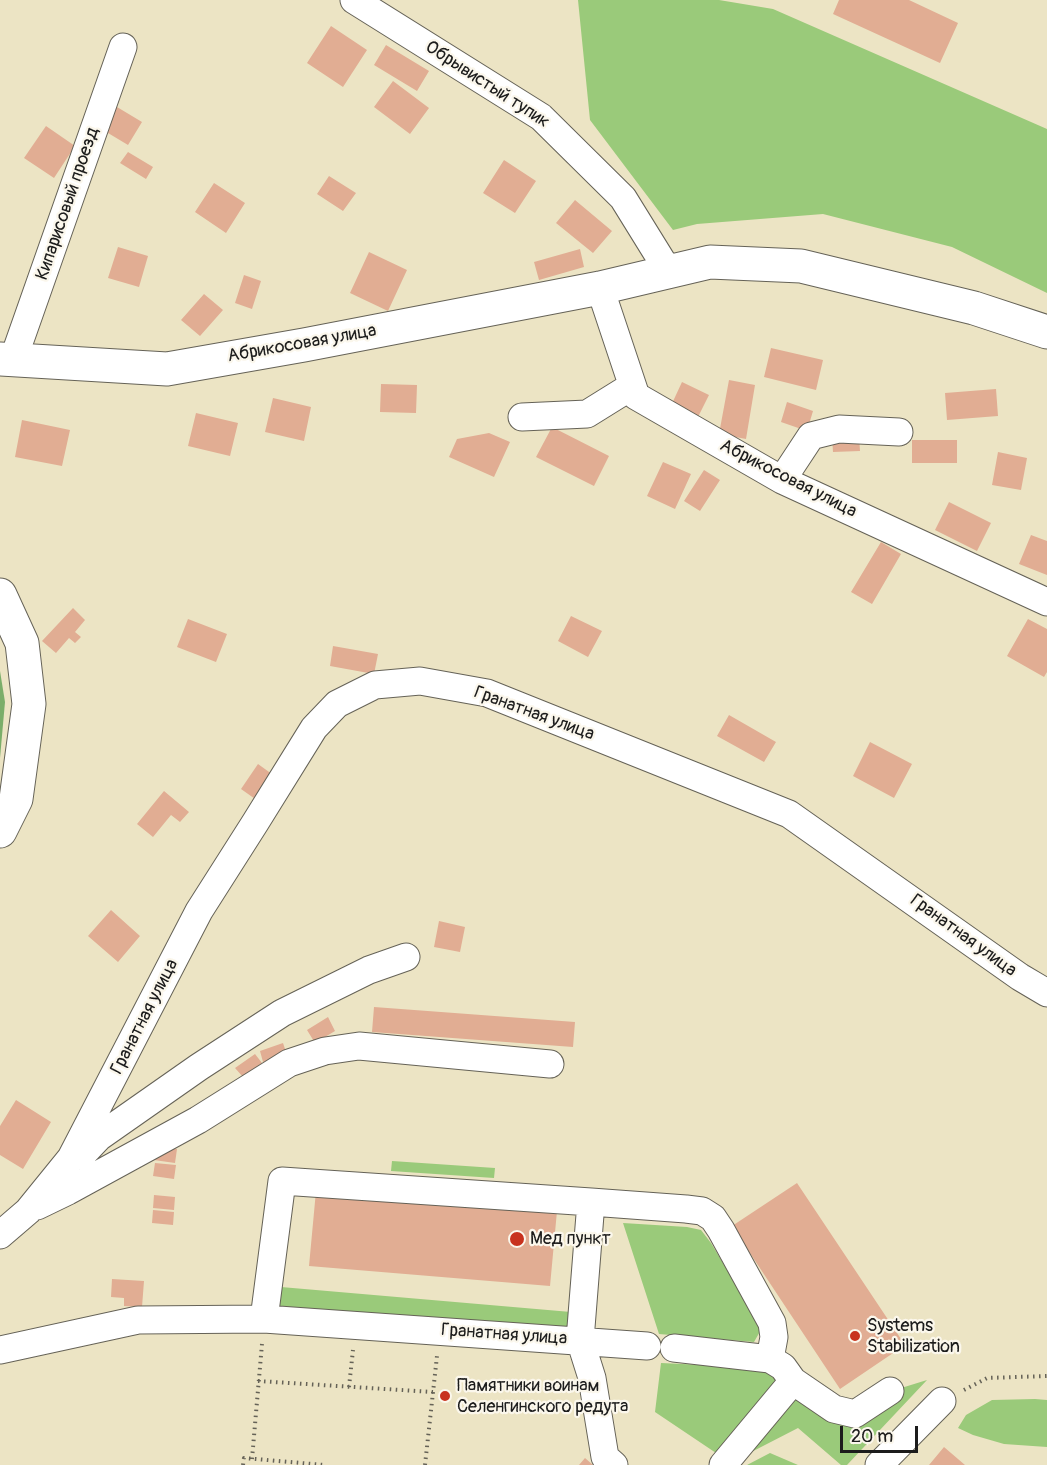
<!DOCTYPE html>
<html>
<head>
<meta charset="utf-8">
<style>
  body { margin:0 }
  #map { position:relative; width:1047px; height:1465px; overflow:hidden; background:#ece4c4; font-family:Pangolin,sans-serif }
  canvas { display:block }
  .scale { position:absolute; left:840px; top:1426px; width:78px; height:27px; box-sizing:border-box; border:3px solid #1c1c1c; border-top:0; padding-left:8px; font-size:18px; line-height:21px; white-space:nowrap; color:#1c1c1c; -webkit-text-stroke:4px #fbf7ec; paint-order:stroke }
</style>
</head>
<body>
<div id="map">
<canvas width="1047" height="1465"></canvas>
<div class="scale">20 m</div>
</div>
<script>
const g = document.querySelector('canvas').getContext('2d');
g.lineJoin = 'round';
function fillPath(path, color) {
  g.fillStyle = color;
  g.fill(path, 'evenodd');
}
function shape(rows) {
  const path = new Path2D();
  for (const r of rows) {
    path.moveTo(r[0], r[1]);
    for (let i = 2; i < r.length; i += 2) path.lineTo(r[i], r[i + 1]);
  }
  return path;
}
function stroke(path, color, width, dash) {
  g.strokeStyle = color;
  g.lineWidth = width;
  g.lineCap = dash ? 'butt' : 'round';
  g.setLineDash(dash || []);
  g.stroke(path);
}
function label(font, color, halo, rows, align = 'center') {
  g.font = font + ' Pangolin,sans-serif';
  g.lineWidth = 4.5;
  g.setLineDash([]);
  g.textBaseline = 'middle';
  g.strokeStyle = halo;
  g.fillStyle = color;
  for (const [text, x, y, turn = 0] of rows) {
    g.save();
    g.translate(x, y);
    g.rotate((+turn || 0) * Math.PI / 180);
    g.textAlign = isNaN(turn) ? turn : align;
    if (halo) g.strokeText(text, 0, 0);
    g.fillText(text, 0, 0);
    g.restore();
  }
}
fillPath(shape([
  [578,0,719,0,773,9,1047,129,1047,293,952,247,823,214,697,224,673,230,590,120],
  [392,1161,495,1168,494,1178,391,1171],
  [623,1223,687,1227,701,1230,711,1243,762,1328,754,1342,659,1334],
  [281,1287,571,1312,569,1327,273,1309],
  [661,1363,766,1368,773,1372,777,1381,719,1455,655,1412],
  [927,1380,847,1465,841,1465,798,1428,730,1463,793,1394,840,1417,898,1389],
  [1035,1399,1047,1400,1047,1447,1004,1444,973,1435,958,1428,966,1415,992,1400],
  [770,1453,798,1465,747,1465]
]), '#9aca7a');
fillPath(shape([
  [0,671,5,702,0,758]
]), '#7bae6a');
fillPath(shape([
  [839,0,909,0,958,23,940,63,833,14],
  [331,26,367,50,343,87,307,63],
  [386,45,429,71,417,91,374,65],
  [393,81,429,108,410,134,374,107],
  [112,104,142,122,128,145,98,127],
  [46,126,75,146,54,178,24,158],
  [128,152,153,167,146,179,120,163],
  [504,160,536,181,515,213,483,193],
  [329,176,356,193,343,211,317,194],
  [214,183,245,203,226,233,195,212],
  [575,200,612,231,593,253,556,223],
  [118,247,148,256,139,287,108,278],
  [580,249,584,267,539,280,534,262],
  [369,252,407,270,388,311,350,293],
  [244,275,261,281,252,309,235,303],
  [204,294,223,310,200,336,181,320],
  [771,348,823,360,816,390,764,377],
  [729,380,755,385,746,439,719,434],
  [682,382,709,395,695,423,669,410],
  [381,384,417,385,416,413,380,412],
  [996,389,998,416,947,420,945,393],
  [273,398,311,407,304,441,265,432],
  [787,402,813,411,807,431,781,422],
  [196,413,238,423,230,456,188,446],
  [22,420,70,430,62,466,15,457],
  [552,427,609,456,594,486,536,457],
  [489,433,510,442,494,477,449,457,457,439],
  [859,436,860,451,833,452,832,437],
  [912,440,957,440,957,463,912,463],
  [998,452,1027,458,1021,490,992,485],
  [663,462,691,474,675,509,647,496],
  [704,470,720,480,700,511,684,501],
  [949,502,991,523,977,551,935,530],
  [1031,535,1047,541,1047,575,1019,564],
  [881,542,901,554,872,604,851,592],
  [73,608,85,620,75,632,81,637,75,643,69,638,56,653,42,641],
  [571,616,602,631,588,657,558,641],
  [188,619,227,634,216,662,177,647],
  [1028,619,1047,629,1047,672,1044,677,1007,656],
  [333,646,378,654,374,674,330,666],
  [729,715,776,742,764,762,717,736],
  [870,742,912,764,894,798,853,776],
  [258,764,276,777,258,801,241,789],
  [164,791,189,812,180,822,171,815,153,837,137,824],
  [111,910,140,936,118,962,88,936],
  [439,921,465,927,460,952,434,947],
  [374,1007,575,1022,573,1047,372,1032],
  [328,1017,335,1031,315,1043,307,1030],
  [283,1043,287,1055,263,1062,260,1051],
  [255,1054,262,1063,243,1077,235,1068],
  [16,1100,51,1122,23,1169,0,1155,0,1126],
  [156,1148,177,1149,175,1163,154,1160],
  [155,1163,176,1165,174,1179,153,1176],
  [797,1183,905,1345,840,1389,732,1226],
  [316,1191,557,1211,550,1286,309,1266],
  [154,1195,175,1197,174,1210,153,1208],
  [153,1210,174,1212,173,1225,152,1223],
  [112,1279,144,1281,142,1307,124,1306,124,1298,111,1297],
  [944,1447,965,1465,929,1465],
  [585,1458,593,1465,579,1465]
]), '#e1ad93');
const minor = shape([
  [354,0,541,117,623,198,662,261,671,271],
  [600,288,636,396,782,480,1047,602],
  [13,360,123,47],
  [522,417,587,414,632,386],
  [782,480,811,436,839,429,899,432],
  [81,1156,99,1137,199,1067,282,1013,369,970,406,957],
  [591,1202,686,1209,702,1211,713,1218,721,1230,772,1323,774,1337,770,1359],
  [37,1206,68,1191,198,1120,289,1063,325,1051,359,1046,550,1064],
  [0,1235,28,1211,71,1158,199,911,255,823,314,728,337,704,375,685,420,681,487,693,789,814,1020,977,1047,993],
  [264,1319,282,1181,591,1202,580,1340,592,1378,605,1457,614,1465],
  [674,1348,770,1359,783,1367,793,1381,834,1409,855,1414,890,1391],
  [0,1350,138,1320,264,1319,647,1346],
  [723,1465,793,1381],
  [879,1465,942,1401]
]);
const major = shape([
  [0,359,167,369,304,345,600,288,710,262,801,266,974,308,1047,332],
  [0,595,22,643,29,704,16,799,0,831]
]);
stroke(minor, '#656257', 29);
stroke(major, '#656257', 35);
stroke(shape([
  [258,1381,433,1392],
  [349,1387,353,1350],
  [964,1390,987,1378,1047,1376],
  [252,1459,262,1344],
  [243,1465,244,1458,324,1465],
  [425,1465,437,1356]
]), '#656257', 4, [1.5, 4.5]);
stroke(minor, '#fff', 27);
stroke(major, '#fff', 33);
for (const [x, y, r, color] of [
  [517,1239,8,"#c8321e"],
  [855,1336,6,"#c8321e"],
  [445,1396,6,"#c8321e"]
]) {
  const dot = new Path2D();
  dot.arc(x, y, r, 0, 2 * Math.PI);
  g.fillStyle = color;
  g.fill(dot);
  stroke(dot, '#fbf7ec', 2);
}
label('18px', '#1c1c1c', '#fbf7ec', [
  ["Обрывистый тупик",487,85,33],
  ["Кипарисовый проезд",68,204,-71],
  ["Абрикосовая улица",302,344,-10],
  ["Абрикосовая улица",788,479,27],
  ["Гранатная улица",534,714,20],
  ["Гранатная улица",963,936,36],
  ["Гранатная улица",145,1017,-63],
  ["Гранатная улица",504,1335,4]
]);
label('18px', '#1c1c1c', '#fbf7ec', [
  ["Мед пункт",530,1239],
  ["Systems",867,1326],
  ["Stabilization",867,1347],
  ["Памятники воинам",457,1386],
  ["Селенгинского редута",457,1407]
], 'left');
</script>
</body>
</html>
